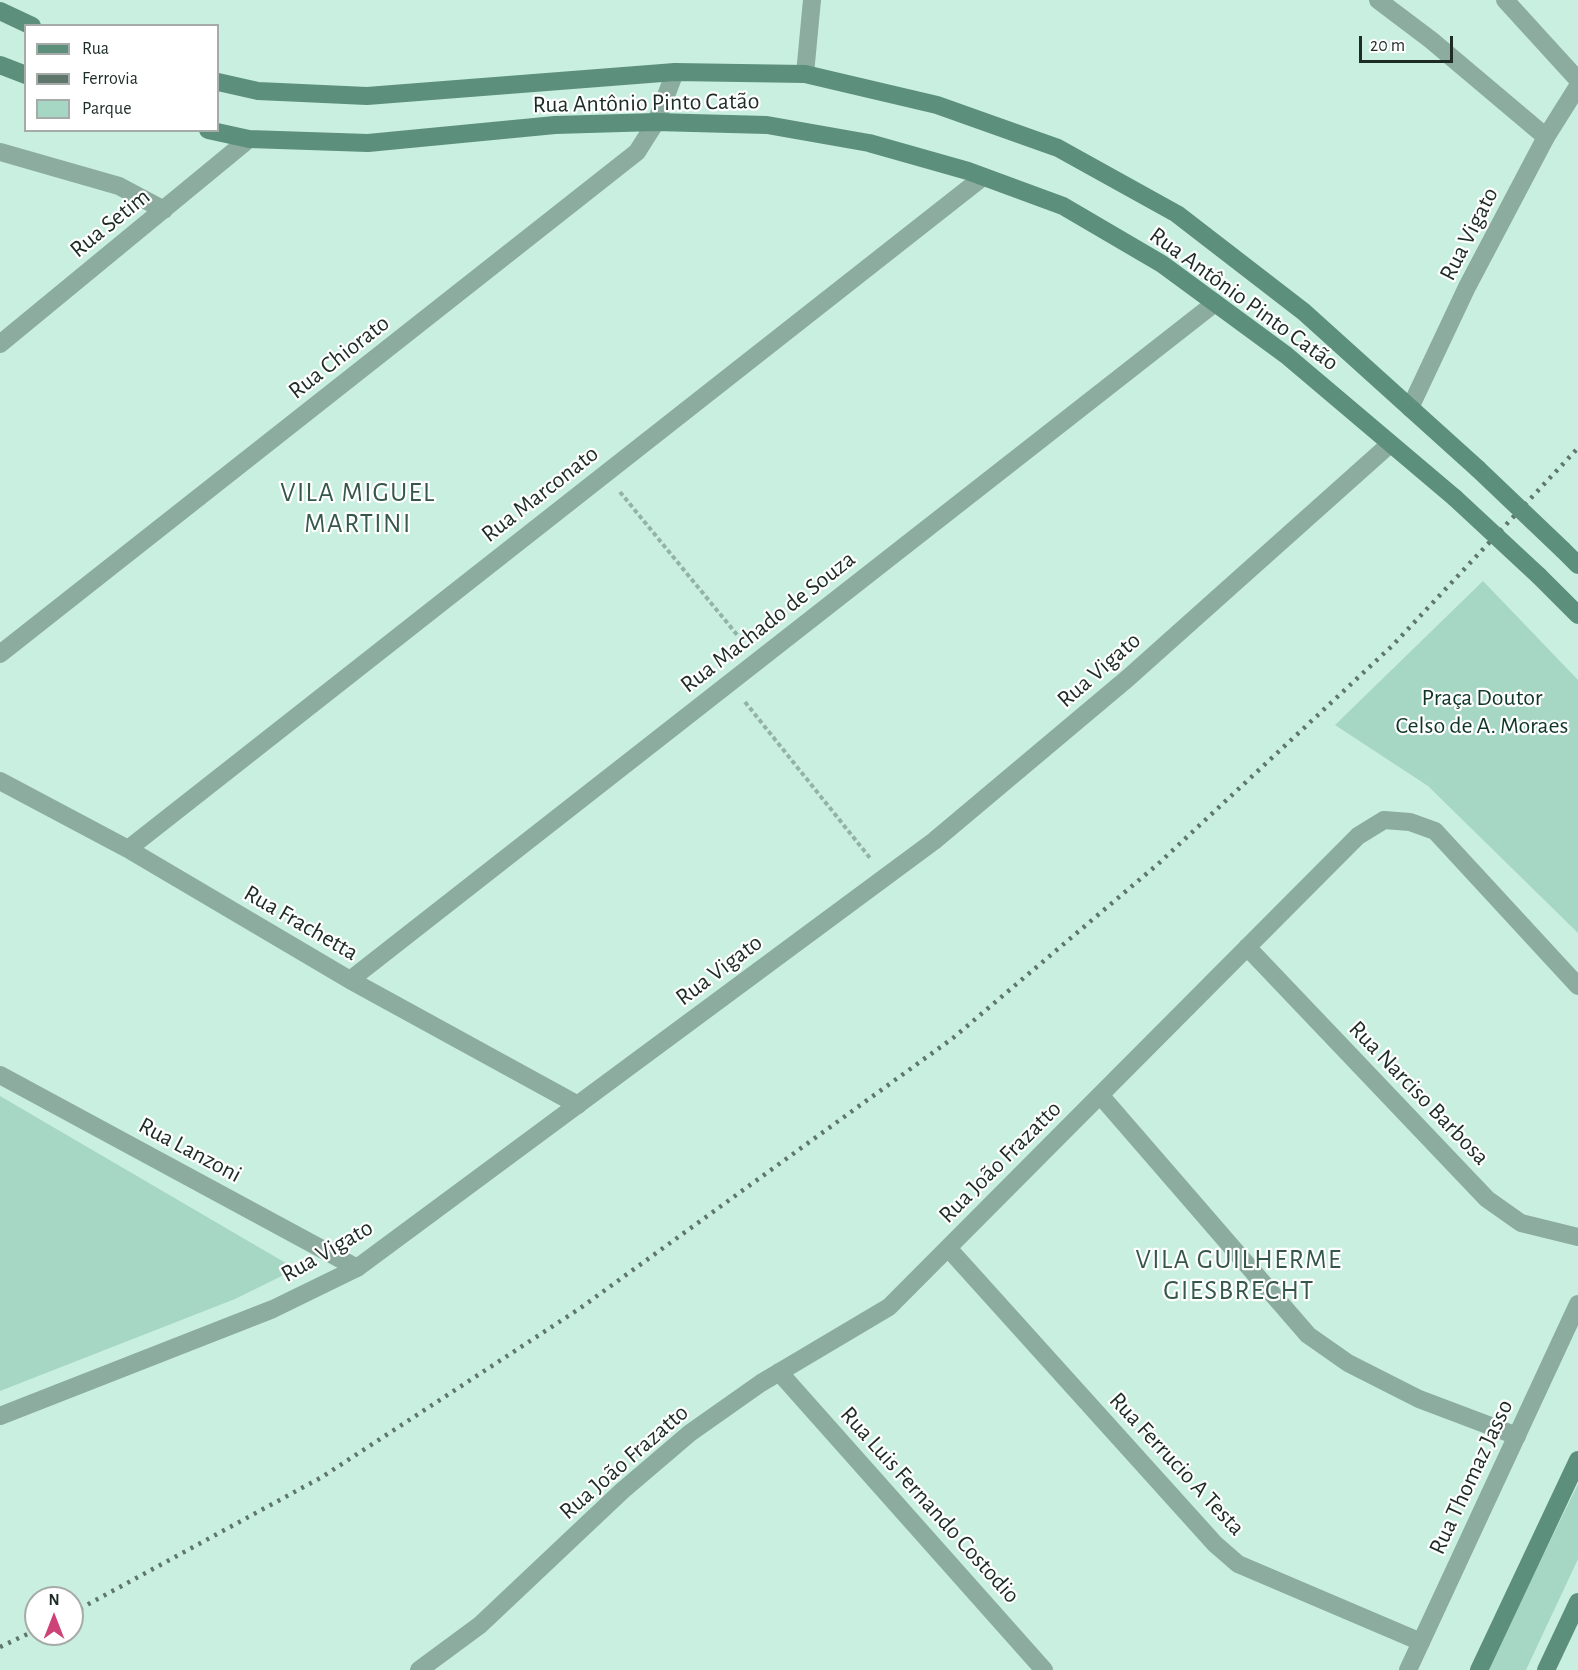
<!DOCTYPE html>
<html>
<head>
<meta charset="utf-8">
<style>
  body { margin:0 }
  #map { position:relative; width:1578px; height:1670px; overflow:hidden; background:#c9efe0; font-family:"Alegreya Sans",sans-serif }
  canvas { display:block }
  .legend { position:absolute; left:24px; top:24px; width:195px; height:108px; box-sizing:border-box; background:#fff; border:2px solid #a5aba8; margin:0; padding:8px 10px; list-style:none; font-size:18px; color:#1d2c26 }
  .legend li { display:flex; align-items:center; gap:12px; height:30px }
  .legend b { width:30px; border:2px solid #a5aba8 }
  .north { position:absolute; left:24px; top:1586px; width:60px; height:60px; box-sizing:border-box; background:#fff; border:2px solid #a5aba8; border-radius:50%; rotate:0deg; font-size:16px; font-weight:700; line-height:24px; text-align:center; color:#1d2c26 }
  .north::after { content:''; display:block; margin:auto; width:21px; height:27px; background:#cd4277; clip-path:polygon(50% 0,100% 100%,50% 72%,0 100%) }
  .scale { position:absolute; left:1359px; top:36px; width:94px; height:27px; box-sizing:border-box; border:3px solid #1d2c26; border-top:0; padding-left:8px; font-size:18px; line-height:21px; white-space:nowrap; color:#1d2c26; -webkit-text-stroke:4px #fff; paint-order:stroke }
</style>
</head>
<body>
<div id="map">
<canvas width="1578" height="1670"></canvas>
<ul class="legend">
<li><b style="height:8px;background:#5d8f7d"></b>Rua</li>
<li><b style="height:8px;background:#5e766c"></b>Ferrovia</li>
<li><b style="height:16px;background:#a6d6c4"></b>Parque</li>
</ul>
<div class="north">N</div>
<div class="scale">20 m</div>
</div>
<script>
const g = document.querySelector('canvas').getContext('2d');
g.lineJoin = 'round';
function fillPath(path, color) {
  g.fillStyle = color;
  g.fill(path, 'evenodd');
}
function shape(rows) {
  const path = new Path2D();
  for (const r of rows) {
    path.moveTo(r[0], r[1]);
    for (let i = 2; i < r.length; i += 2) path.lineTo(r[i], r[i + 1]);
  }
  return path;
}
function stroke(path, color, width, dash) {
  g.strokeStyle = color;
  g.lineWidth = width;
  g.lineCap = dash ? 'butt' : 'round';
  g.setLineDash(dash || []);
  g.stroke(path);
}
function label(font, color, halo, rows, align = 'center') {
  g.font = font + ' "Alegreya Sans",sans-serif';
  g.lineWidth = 4.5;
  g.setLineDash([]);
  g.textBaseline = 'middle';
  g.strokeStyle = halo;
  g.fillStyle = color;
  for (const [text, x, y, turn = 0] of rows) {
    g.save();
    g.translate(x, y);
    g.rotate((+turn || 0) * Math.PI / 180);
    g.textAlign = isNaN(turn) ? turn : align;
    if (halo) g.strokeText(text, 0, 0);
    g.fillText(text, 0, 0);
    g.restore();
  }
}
fillPath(shape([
  [1483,581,1578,680,1578,933,1428,786,1335,725],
  [0,1096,296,1269,235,1299,0,1391],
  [1578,1484,1578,1559,1526,1670,1487,1670]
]), '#a6d6c4');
stroke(shape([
  [620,492,743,642],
  [745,702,870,858]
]), '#94b3a7', 4, [4.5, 3]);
stroke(shape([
  [1378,0,1431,40,1546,137],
  [1505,0,1578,80],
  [805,74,812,0],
  [0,152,119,186,164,210],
  [0,344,249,139],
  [0,654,637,152,656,122,675,72],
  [0,781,128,849,350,980,578,1105],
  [128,849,983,177],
  [1247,947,1487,1199,1521,1223,1578,1237],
  [350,980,1215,303],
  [0,1075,357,1268],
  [1100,1095,1308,1335,1348,1363,1419,1399,1517,1436],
  [948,1248,1215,1544,1238,1564,1421,1642],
  [779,1372,1044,1670],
  [419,1670,480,1625,622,1491,690,1433,761,1383,889,1307,1358,836,1384,820,1410,822,1435,831,1578,986]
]), '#8bac9f', 18);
stroke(shape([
  [1410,408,1467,287,1546,137,1578,86],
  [0,1416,273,1309,357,1268,934,841,1128,678,1390,444],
  [1408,1670,1578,1304]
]), '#8bac9f', 18);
stroke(shape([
  [0,11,32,26],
  [0,65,26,75],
  [218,82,258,91,367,96,675,72,805,74,937,105,1058,148,1177,214,1304,312,1478,469],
  [208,130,249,139,368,143,555,125,656,122,767,125,869,143,968,171,1063,206,1162,264,1286,355,1455,498],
  [1563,550,1578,565],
  [1539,576,1578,615],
  [1479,1670,1578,1460],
  [1546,1670,1578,1602]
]), '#5d8f7d', 18);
stroke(shape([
  [72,1613,322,1477,579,1309,953,1038,1158,864,1393,645,1578,448],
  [0,1647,36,1630]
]), '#5e766c', 4.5, [3, 6]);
stroke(shape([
  [1478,469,1563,550],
  [1455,498,1539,576]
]), '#5d8f7d', 18);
label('24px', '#1d2c26', '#fff', [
  ["Rua Antônio Pinto Catão",646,103,-1],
  ["Rua Setim",110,223,-39],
  ["Rua Vigato",1469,234,-63],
  ["Rua Antônio Pinto Catão",1244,299,36],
  ["Rua Chiorato",339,357,-38],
  ["Rua Marconato",540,494,-38],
  ["Rua Machado de Souza",768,622,-38],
  ["Rua Vigato",1099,670,-41],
  ["Rua Frachetta",301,923,30],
  ["Rua Vigato",719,970,-37],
  ["Rua Narciso Barbosa",1419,1093,46],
  ["Rua Lanzoni",190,1150,28],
  ["Rua João Frazatto",1000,1162,-45],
  ["Rua Vigato",327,1251,-30],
  ["Rua João Frazatto",624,1462,-41],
  ["Rua Ferrucio A Testa",1177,1464,47],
  ["Rua Thomaz Jasso",1471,1477,-65],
  ["Rua Luis Fernando Costodio",930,1505,48]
]);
label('24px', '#10362a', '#fff', [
  ["Praça Doutor",1482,698],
  ["Celso de A. Moraes",1482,726]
]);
g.letterSpacing = '1.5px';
label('27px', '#36574b', '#fff', [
  ["VILA MIGUEL",358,493],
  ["MARTINI",358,524],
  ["VILA GUILHERME",1239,1260],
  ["GIESBRECHT",1239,1291]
]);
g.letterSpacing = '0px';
</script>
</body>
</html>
